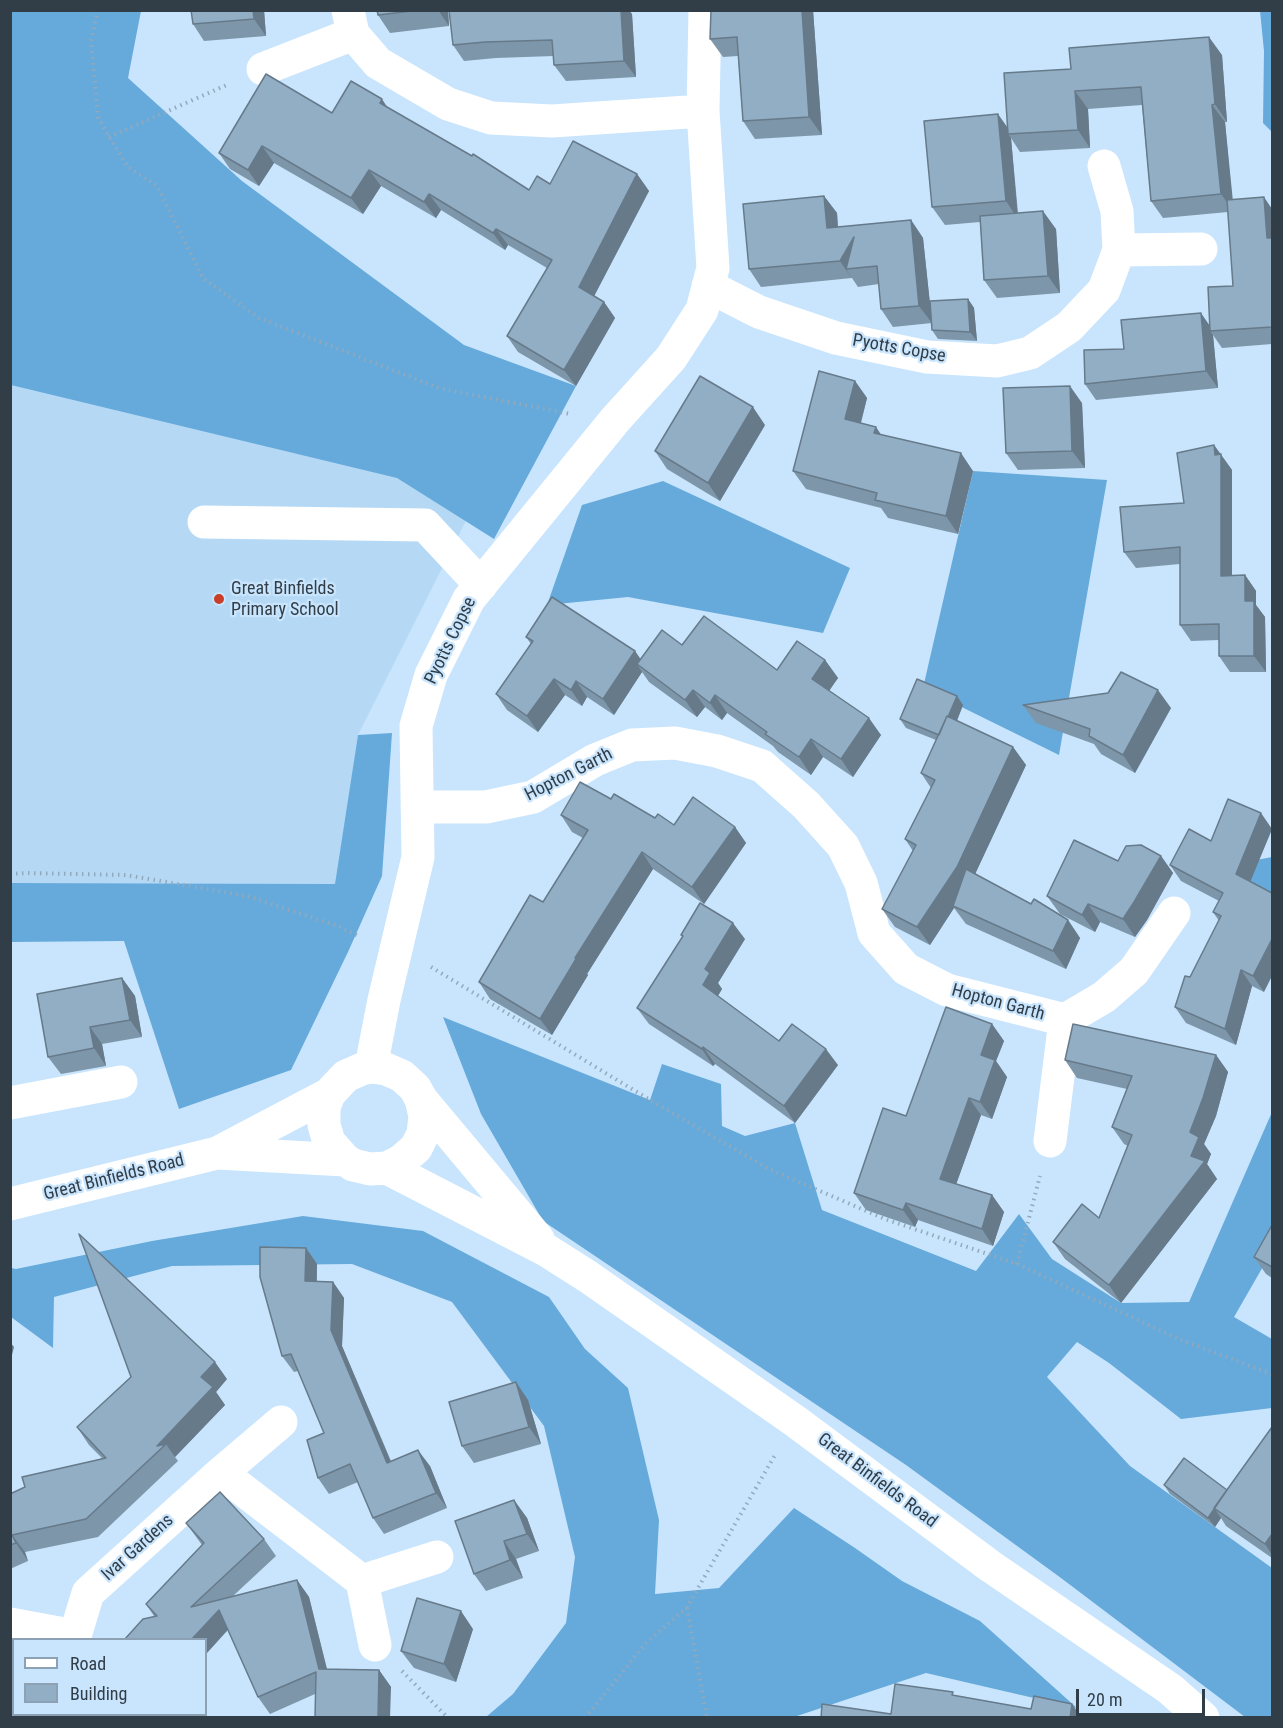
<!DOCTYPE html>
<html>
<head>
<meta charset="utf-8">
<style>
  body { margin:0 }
  #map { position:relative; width:1283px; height:1728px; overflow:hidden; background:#c8e5fd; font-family:"Roboto Condensed",sans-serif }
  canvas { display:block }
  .frame { position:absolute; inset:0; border:12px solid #313d47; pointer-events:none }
  .legend { position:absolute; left:12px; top:1638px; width:195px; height:78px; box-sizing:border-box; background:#c8e5fd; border:2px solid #8ca2b4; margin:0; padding:8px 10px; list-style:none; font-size:18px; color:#313d47 }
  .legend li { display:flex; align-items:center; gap:12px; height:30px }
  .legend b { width:30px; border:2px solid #8ca2b4 }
  .scale { position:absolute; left:1076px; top:1689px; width:129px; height:27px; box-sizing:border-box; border:3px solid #313d47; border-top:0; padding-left:8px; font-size:18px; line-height:21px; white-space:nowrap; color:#313d47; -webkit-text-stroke:4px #c8e5fd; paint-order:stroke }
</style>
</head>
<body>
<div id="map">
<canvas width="1283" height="1728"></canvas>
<div class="frame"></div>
<ul class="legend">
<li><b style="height:8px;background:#fff"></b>Road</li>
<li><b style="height:16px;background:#92aec5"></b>Building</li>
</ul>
<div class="scale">20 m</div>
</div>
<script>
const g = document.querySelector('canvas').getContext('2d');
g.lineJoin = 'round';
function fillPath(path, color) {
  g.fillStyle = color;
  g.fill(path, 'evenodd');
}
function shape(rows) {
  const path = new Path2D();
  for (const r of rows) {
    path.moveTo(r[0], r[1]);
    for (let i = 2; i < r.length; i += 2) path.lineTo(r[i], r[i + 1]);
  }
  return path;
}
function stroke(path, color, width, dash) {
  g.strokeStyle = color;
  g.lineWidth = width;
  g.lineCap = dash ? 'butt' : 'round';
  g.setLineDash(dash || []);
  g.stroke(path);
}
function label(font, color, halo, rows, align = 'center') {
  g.font = font + ' "Roboto Condensed",sans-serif';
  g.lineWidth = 4.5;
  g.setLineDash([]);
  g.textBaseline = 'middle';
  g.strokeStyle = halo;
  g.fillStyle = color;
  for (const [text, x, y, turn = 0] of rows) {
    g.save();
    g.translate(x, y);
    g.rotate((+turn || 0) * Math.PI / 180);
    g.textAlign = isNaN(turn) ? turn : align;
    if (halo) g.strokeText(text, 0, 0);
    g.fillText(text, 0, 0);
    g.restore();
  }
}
fillPath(shape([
  [10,372,495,463,358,735,336,884,11,883]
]), '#b5d9f5');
fillPath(shape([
  [141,11,128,78,242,181,464,345,576,386,494,539,397,478,11,385,11,11],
  [1260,11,1272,11,1272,132,1263,123,1264,51],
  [973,471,1107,480,1059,755,923,688],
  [663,481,850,568,823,633,628,597,547,605,582,505],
  [392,733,382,876,348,952,291,1070,179,1109,124,941,11,942,11,883,335,884,358,735],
  [1272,857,1272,905,1224,884,1235,864],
  [443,1017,650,1100,662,1064,721,1084,722,1126,745,1136,795,1123,822,1210,976,1271,1019,1214,1052,1259,1121,1303,1189,1302,1272,1112,1272,1251,1234,1317,1272,1339,1272,1408,1181,1419,1109,1363,1077,1342,1047,1377,1130,1466,1272,1568,1272,1717,1245,1717,1061,1578,906,1465,543,1221,481,1114],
  [303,1216,423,1231,549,1297,585,1349,628,1388,659,1520,655,1594,719,1588,794,1508,855,1548,902,1581,980,1621,1077,1708,926,1673,794,1717,486,1717,513,1694,566,1623,575,1557,544,1426,452,1302,352,1264,172,1266,54,1297,53,1348,11,1317,11,1268,16,1269,152,1241]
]), '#66aadc');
stroke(shape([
  [98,10,91,41,98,117,109,137,129,168,157,186,203,278,259,318,439,388,570,414],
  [109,137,229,84],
  [10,874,26,873,126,875,247,896,338,926,358,936],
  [431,967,650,1100,769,1169,885,1219,1017,1264,1181,1340,1272,1374],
  [1017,1264,1040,1176],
  [687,1608,707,1718],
  [402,1671,448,1718],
  [585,1718,646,1643,687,1607,775,1455]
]), '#92a9bb', 4, [1.5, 4.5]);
stroke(shape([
  [348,10,353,34,378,63,448,104,491,118,552,121,703,111],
  [263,69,353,34],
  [1119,250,1201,249],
  [708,286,759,312,836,338,927,357,997,361,1030,353,1069,327,1104,290,1119,250,1117,211,1104,166],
  [204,522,425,525,481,585],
  [417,807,486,807,533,797,595,760,632,745,675,743,717,751,762,766,806,805,843,846,861,883,874,933,906,969,947,990,1065,1020,1104,997,1134,971,1174,913],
  [371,1067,384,1000,418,857,416,726,431,675,469,599,615,420,671,358,702,310,713,268,703,111,705,10],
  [329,1094,324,1107,324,1125,329,1142,345,1160,353,1165,370,1169,387,1168,401,1161,416,1148,423,1134,425,1116,421,1099],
  [10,1103,121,1082],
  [1050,1141,1065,1020],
  [218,1153,345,1160],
  [387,1168,546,1250,587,1276,795,1421,990,1566,1170,1689,1203,1718],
  [10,1204,217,1153,329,1094,346,1076,362,1069,371,1067,386,1069,402,1076,415,1088,421,1099,538,1239],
  [221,1473,362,1581],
  [10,1624,75,1636],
  [75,1640,75,1636,88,1593,221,1473,281,1422],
  [375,1645,362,1581,437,1557],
  [82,1714,82,1718]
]), '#fff', 33);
fillPath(shape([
  [191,10,264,10,266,36,204,41,193,24],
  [377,10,448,10,449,26,390,33,378,15],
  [711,10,813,10,822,135,755,139,743,121,738,56,723,57,710,39],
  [632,14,636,77,566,81,554,65,554,56,496,58,464,61,453,45],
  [1222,55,1227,122,1225,122,1232,200,1272,209,1272,344,1222,348,1213,335,1218,388,1096,400,1085,384,1124,349,1210,326,1233,286,1228,212,1163,218,1151,201,1142,105,1088,109,1090,148,1020,152,1011,138,1018,213,1056,229,1060,293,997,298,984,280,980,222,945,225,932,207,1007,128,1071,69],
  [388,108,529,190,550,184,637,174,649,191,594,296,604,302,615,318,576,386,518,352,507,336,547,268,508,245,505,250,441,210,436,218,381,186,363,214,274,163,259,186,230,169,219,153,332,113],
  [824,196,837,213,838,227,911,220,923,238,932,323,893,327,881,309,879,284,858,287,852,278,761,287,749,269],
  [968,299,974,308,977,341,938,339,932,330],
  [855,381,867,398,861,423,881,435,973,471,958,534,888,518,881,508,806,489,793,471],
  [1082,403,1085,468,1018,470,1006,453],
  [765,425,720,501,667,469,655,451],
  [1214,445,1232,470,1232,575,1245,575,1256,591,1256,605,1265,617,1266,672,1230,672,1219,656,1219,640,1191,641,1180,625,1180,564,1136,568,1124,552,1184,503],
  [526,637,635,651,640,659,682,645,777,670,825,660,838,678,829,690,881,735,853,777,823,757,811,775,778,752,773,746,727,713,722,720,705,707,697,717,649,682,642,672,614,715,587,697,582,706,565,695,538,732,507,710,496,694,531,644],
  [957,696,963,705,957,721,1013,747,1026,765,975,874,1031,904,1068,920,1080,938,1066,969,966,924,954,908,930,945,895,927,882,909,913,851,905,839,931,788,921,773,936,740,906,728,900,719],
  [1023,705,1171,708,1135,773,1101,754,1094,744,1036,723],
  [611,799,674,825,735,827,746,843,704,904,653,869,587,974,588,975,552,1035,490,999,479,982,543,902,583,838,572,832,561,815],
  [1272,829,1250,881,1264,992,1252,986,1236,1045,1186,1023,1175,1007,1219,921,1213,912,1219,901,1181,881,1170,865,1211,841],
  [1161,856,1173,873,1147,920,1135,937,1100,922,1095,932,1060,914,1047,896,1118,861],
  [681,935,745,939,718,983,722,989,718,996,779,1041,838,1065,795,1123,715,1064,713,1066,649,1024,637,1008,683,937],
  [122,978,135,996,142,1037,102,1044,106,1066,61,1074,48,1057],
  [992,1024,1004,1041,996,1061,1007,1077,992,1119,981,1115,956,1184,992,1195,1004,1212,993,1246,918,1220,915,1227,866,1210,854,1193,906,1116],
  [1216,1055,1228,1072,1216,1116,1204,1144,1211,1154,1207,1164,1217,1179,1121,1303,1065,1259,1053,1242,1099,1218,1128,1146,1124,1144,1112,1127,1127,1089,1077,1078,1065,1060],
  [1272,1225,1272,1278,1266,1274,1254,1257],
  [306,1248,317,1264,317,1281,333,1282,344,1298,342,1346,391,1461,430,1466,447,1508,384,1534,373,1518,358,1482,329,1494,318,1478,324,1433,298,1371,294,1372,282,1356],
  [227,1379,216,1392,225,1405,175,1457,178,1461,98,1537,25,1552,28,1561,10,1569,10,1494,102,1458,89,1445,77,1427],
  [516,1382,528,1400,541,1444,474,1463,462,1446],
  [1272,1427,1272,1558,1226,1526,1221,1518,1215,1527,1170,1494,1164,1485,1227,1490],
  [514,1500,527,1518,539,1551,516,1559,523,1578,486,1591,474,1574],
  [186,1523,264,1539,276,1556,233,1596,297,1580,309,1597,327,1669,379,1670,391,1687,315,1694,270,1714,258,1697,228,1630,206,1654,206,1640,154,1616,146,1604,202,1545],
  [473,1629,456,1682,414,1668,401,1651],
  [14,1714,58,1714,54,1718,10,1718]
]), '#7e96a9');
fillPath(shape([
  [253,10,264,10,266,36,254,19],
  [438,10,448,10,449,26],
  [621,10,629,10,632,14,636,77,624,61],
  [802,10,813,10,822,135,809,117],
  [1209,37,1222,55,1227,122,1215,104],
  [1075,91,1088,109,1090,148,1078,130],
  [382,99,393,116,380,103],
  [1212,105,1225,122,1234,212,1221,194],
  [998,114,1010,131,1008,134,1011,138,1018,219,1006,201],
  [262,146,274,163,259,186,248,170],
  [369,170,381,186,363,214,351,198],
  [637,174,649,191,590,304,579,287],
  [429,194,441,210,436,218,424,202],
  [824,196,837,213,839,246,827,228],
  [1264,197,1272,209,1272,246,1267,238],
  [1043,211,1056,229,1060,293,1048,276],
  [911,220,923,238,932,323,919,306],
  [496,229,508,245,505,250,493,233],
  [854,237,846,269,852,279,840,261],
  [968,299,974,308,977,341,970,332],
  [604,302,615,318,576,386,564,370],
  [1201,313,1212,329,1210,331,1213,335,1218,388,1206,371],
  [855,381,867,398,857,437,845,419],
  [1070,386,1082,403,1085,468,1072,451],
  [753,407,765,425,720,501,708,483],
  [876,427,888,445,874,433],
  [1214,445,1232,470,1232,592,1221,576,1215,455],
  [961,453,973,471,958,534,946,516],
  [1245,575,1256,591,1256,605,1265,617,1266,672,1254,656,1245,601],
  [635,651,646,667,637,664,642,672,614,715,603,699],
  [825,660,838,678,825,697,812,679],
  [554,679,565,695,538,732,527,716],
  [576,681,587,697,582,706,571,690],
  [693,690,705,707,697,717,685,700],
  [1158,690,1171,708,1135,773,1123,755],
  [715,695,727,713,722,720,710,703],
  [957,696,963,705,947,745,941,735],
  [869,718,881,735,853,777,841,759],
  [811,739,823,757,811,775,799,757],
  [1013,747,1026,765,970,885,953,906,954,908,930,945,917,927],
  [1261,813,1272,829,1247,890,1236,874],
  [735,827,746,843,704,904,692,887],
  [642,852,653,869,587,974,588,975,552,1035,540,1019,575,958],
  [1161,856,1173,873,1147,920,1135,937,1123,919],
  [1088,904,1100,922,1095,932,1082,915],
  [1068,920,1080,938,1066,969,1053,951],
  [733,923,745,939,718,983,722,989,714,1002,703,985,705,969],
  [1272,939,1272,976,1264,992,1253,976],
  [1241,970,1252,986,1236,1045,1225,1029],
  [122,978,135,996,142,1037,130,1020],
  [992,1024,1004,1041,996,1061,1007,1077,992,1119,980,1102,981,1055],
  [90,1027,102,1044,106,1066,94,1048],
  [703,1047,715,1064,713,1066,702,1049],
  [826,1049,838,1065,795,1123,784,1106],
  [1216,1055,1228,1072,1216,1116,1204,1144,1211,1154,1207,1164,1217,1179,1121,1303,1109,1285,1190,1132],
  [969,1098,981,1115,952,1196,940,1179],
  [992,1195,1004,1212,993,1246,982,1229],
  [906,1203,918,1220,915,1227,903,1210],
  [306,1248,317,1264,316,1297,305,1281],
  [333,1282,344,1298,342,1346,398,1479,387,1463,331,1330],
  [10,1342,14,1347,10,1363],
  [215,1362,227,1379,216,1392,225,1405,175,1457,166,1444,157,1446,201,1377],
  [516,1382,528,1400,541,1444,529,1427],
  [418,1450,430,1466,447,1508,436,1493],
  [514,1500,527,1518,539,1551,527,1534],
  [1215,1509,1221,1518,1215,1527,1208,1518],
  [1272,1534,1272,1555,1265,1544],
  [12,1535,25,1552,28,1561,16,1543],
  [504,1541,516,1559,523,1578,510,1560],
  [297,1580,309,1597,331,1686,319,1669],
  [219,1610,230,1627,206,1654,206,1640,191,1640],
  [461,1611,473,1629,456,1682,444,1664],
  [379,1670,391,1687,390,1718,378,1718],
  [1072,1704,1082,1718,1070,1718]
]), '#667a8a');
const building = shape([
  [191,10,253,10,254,19,193,24,191,10],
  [377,10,420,10,378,15,377,10],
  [449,10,621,10,624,61,554,65,552,40,485,42,453,45,449,10],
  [711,10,802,10,809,117,743,121,737,37,710,39,711,10],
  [1209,37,1215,104,1212,105,1221,194,1151,201,1141,87,1075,91,1078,130,1008,134,1004,73,1071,69,1069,48,1209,37],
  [266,74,332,113,351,81,382,99,380,103,472,156,473,154,529,190,537,176,550,184,573,141,637,174,579,287,604,302,564,370,507,336,552,260,496,229,493,233,429,194,424,202,369,170,351,198,262,146,248,170,219,153,266,74],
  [998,114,1006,201,932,207,924,121,998,114],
  [824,196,827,228,911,220,919,306,881,309,877,266,846,269,854,237,840,261,749,269,743,204,824,196],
  [1264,197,1267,238,1272,238,1272,327,1210,331,1208,287,1233,286,1227,200,1264,197],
  [1043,211,1048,276,984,280,980,216,1043,211],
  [968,299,970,332,932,330,930,301,968,299],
  [1201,313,1206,371,1085,384,1084,350,1124,349,1121,320,1201,313],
  [819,371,855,381,845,419,876,427,874,433,961,453,946,516,875,500,877,493,793,471,819,371],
  [700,376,753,407,708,483,655,451,700,376],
  [1070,386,1072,451,1006,453,1003,388,1070,386],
  [1214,445,1215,455,1221,454,1221,576,1245,575,1245,601,1254,601,1254,656,1219,656,1219,624,1180,625,1180,547,1124,552,1120,507,1184,503,1177,453,1214,445],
  [552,597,635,651,603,699,576,681,571,690,554,679,527,716,496,694,533,641,526,637,552,597],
  [704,616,777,670,797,641,825,660,812,679,869,718,841,759,811,739,799,757,765,734,767,732,715,695,710,703,693,690,685,700,637,664,662,630,682,645,704,616],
  [1121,672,1158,690,1123,755,1089,736,1090,729,1023,705,1108,693,1121,672],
  [917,679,957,696,948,717,947,716,939,735,900,719,917,679],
  [947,716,1013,747,957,867,917,927,882,909,916,845,905,839,935,780,921,773,947,716],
  [580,782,611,799,614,794,655,818,658,814,674,825,693,797,735,827,692,887,642,852,575,958,576,959,540,1019,479,982,530,895,543,902,588,830,561,815,580,782],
  [1228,799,1261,813,1236,874,1272,893,1272,939,1253,976,1241,970,1225,1029,1175,1007,1185,976,1190,977,1221,916,1213,912,1223,893,1170,865,1189,829,1211,841,1228,799],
  [1074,840,1118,861,1126,846,1141,845,1161,856,1134,902,1123,919,1088,904,1082,915,1047,896,1074,840],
  [966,869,1031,904,1034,899,1068,920,1053,951,953,906,966,869],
  [700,903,733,923,705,969,710,973,703,985,779,1041,792,1024,826,1049,784,1106,703,1047,702,1049,637,1008,683,936,681,935,700,903],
  [122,978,130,1020,90,1027,94,1048,48,1057,37,994,122,978],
  [946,1007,992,1024,981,1055,995,1060,980,1102,969,1098,940,1179,992,1195,982,1229,906,1203,903,1210,854,1193,883,1108,906,1116,946,1007],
  [1073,1024,1216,1055,1203,1098,1190,1132,1199,1137,1191,1156,1205,1161,1109,1285,1053,1242,1082,1204,1099,1218,1132,1135,1112,1127,1132,1076,1065,1060,1073,1024],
  [1272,1225,1272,1267,1254,1257,1272,1225],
  [79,1234,215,1362,201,1377,213,1387,157,1446,166,1444,86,1519,12,1535,16,1543,10,1545,10,1494,25,1487,22,1477,106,1458,77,1427,131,1377,79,1234],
  [260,1247,306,1248,305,1281,333,1282,331,1330,387,1463,418,1450,436,1493,373,1518,350,1464,318,1478,307,1440,324,1433,291,1354,282,1356,260,1277,260,1247],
  [516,1382,529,1427,462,1446,449,1402,516,1382],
  [1272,1427,1272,1534,1265,1544,1214,1508,1272,1427],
  [1184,1458,1227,1490,1208,1518,1164,1485,1184,1458],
  [220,1492,264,1539,191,1607,297,1580,319,1669,379,1670,378,1718,315,1718,316,1672,258,1697,219,1610,191,1640,124,1640,143,1619,157,1616,146,1604,204,1543,186,1523,220,1492],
  [514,1500,527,1534,504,1541,510,1560,474,1574,455,1521,514,1500],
  [417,1598,461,1611,444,1664,401,1651,417,1598],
  [10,1658,14,1661,14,1714,26,1714,23,1718,10,1718,10,1658],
  [895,1684,953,1692,952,1695,1031,1709,1034,1696,1072,1704,1070,1718,821,1718,822,1704,891,1714,895,1684],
  [120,1714,159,1714,161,1718,116,1718,120,1714]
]);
fillPath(building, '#92aec5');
stroke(building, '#667a8a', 1.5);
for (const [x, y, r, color] of [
  [219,599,6,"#c93e26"]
]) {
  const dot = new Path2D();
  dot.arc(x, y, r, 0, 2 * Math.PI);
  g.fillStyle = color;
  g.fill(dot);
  stroke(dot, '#c8e5fd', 2);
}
label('18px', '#313d47', '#c8e5fd', [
  ["Pyotts Copse",899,349,10],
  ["Pyotts Copse",451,641,-64],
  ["Hopton Garth",569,775,-27],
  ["Hopton Garth",998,1003,15],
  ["Great Binfields Road",114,1178,-14],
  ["Great Binfields Road",877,1481,37],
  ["Ivar Gardens",138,1548,-42]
]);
label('18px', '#313d47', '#c8e5fd', [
  ["Great Binfields",231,589],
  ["Primary School",231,610]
], 'left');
</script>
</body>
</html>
